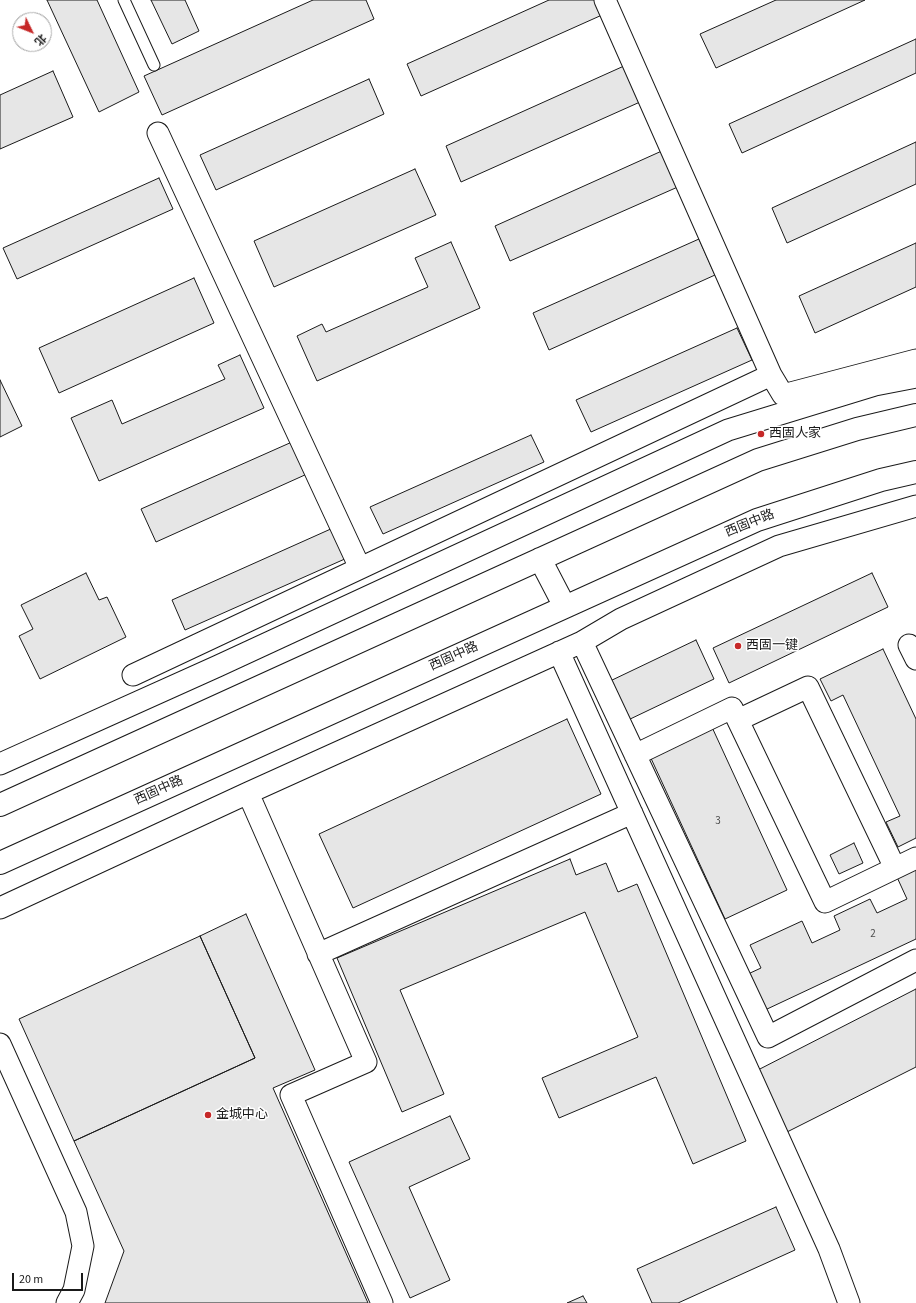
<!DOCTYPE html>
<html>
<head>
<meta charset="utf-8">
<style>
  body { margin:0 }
  #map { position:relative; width:916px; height:1303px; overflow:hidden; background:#fff; font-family:"Source Sans 3","Noto Sans SC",sans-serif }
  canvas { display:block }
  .north { position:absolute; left:12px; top:12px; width:40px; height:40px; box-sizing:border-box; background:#fff; border:1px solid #a3a3a3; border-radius:50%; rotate:133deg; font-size:11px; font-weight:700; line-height:16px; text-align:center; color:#1a1a1a }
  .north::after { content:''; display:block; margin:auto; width:14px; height:18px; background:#c62828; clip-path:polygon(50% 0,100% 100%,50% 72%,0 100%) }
  .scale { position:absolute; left:12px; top:1273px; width:71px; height:18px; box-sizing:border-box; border:2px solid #1a1a1a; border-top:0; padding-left:5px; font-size:12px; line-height:14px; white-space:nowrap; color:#1a1a1a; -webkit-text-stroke:3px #fff; paint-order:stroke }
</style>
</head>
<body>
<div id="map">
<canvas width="916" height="1303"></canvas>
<div class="north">北</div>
<div class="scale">20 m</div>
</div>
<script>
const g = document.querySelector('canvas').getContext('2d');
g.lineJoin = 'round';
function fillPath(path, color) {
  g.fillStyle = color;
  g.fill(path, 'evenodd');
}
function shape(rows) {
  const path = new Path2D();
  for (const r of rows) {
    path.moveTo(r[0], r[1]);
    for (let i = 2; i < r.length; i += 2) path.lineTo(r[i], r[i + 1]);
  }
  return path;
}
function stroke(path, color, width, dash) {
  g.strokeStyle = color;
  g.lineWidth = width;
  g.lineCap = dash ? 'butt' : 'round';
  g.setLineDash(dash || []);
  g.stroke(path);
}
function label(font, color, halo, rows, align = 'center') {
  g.font = font + ' "Source Sans 3","Noto Sans SC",sans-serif';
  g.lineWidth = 3;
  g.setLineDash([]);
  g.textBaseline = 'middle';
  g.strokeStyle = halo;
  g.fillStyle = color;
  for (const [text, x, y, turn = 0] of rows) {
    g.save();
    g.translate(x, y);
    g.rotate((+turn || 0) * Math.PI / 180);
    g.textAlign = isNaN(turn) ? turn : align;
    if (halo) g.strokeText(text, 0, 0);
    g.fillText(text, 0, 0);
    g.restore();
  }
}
const building = shape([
  [47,0,97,0,139,92,99,112,47,0],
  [151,0,185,0,199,31,172,44,151,0],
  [313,0,366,0,374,19,162,115,144,76,313,0],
  [549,0,595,0,602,15,421,96,407,64,549,0],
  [776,0,865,0,716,68,700,34,776,0],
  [916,39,916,73,742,153,729,124,916,39],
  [624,66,640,102,461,182,446,146,624,66],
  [53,71,73,117,0,149,0,95,53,71],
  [369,79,384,114,216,190,200,155,369,79],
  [916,142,916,184,787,243,772,208,916,142],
  [664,150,680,186,510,261,495,226,664,150],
  [415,169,436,215,274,287,254,241,415,169],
  [159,178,173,209,17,279,3,248,159,178],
  [699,239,715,275,549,350,533,313,699,239],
  [451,242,480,308,317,381,297,336,322,324,326,332,428,287,415,258,451,242],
  [916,243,916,287,815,333,799,296,916,243],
  [194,278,214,323,59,393,39,348,194,278],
  [737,328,752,360,591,432,576,400,737,328],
  [240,355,264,408,99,481,71,418,112,400,122,424,225,379,218,365,240,355],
  [0,380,22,426,0,437,0,380],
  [531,435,544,462,383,534,370,507,531,435],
  [292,442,307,474,156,542,141,509,292,442],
  [333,528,347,558,185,630,172,600,333,528],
  [86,573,99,600,107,597,126,637,40,679,19,636,33,629,21,605,86,573],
  [872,573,888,607,729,683,713,648,872,573],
  [696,640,714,679,626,721,608,682,696,640],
  [883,649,916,719,916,838,898,847,886,822,900,816,843,695,831,701,820,679,883,649],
  [567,719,601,794,353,908,319,834,567,719],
  [711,725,787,890,725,919,649,754,711,725],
  [854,843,863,863,839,874,830,855,854,843],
  [570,859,576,875,606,863,618,892,637,884,746,1141,693,1164,656,1077,559,1118,542,1078,638,1037,585,912,400,990,444,1094,402,1112,337,958,570,859],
  [916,865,916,939,765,1010,748,974,761,968,750,945,802,921,812,943,840,930,834,916,870,899,877,913,907,899,896,875,916,865],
  [246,914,315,1070,273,1088,368,1303,105,1303,124,1251,74,1141,255,1058,200,936,246,914],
  [200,936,255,1058,74,1141,19,1019,200,936],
  [916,989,916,1067,785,1133,754,1072,916,989],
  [450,1116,470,1159,409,1187,450,1280,410,1298,349,1162,450,1116],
  [776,1207,795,1250,678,1303,652,1303,637,1269,776,1207],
  [583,1296,587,1303,567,1303,583,1296]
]);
fillPath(building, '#e6e6e6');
stroke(building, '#1a1a1a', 1);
const lane = shape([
  [124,0,154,65]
]);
const street = shape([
  [605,0,771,375,783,395,916,360],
  [158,133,360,568],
  [582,642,768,1037,916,960],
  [909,645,916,659],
  [559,652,829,1249,849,1303],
  [133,675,771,375],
  [738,720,808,687,895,868],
  [635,755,732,708,825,902,916,858],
  [0,764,218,666,728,430,875,385,916,377],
  [248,793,366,1062,291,1095,382,1303],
  [0,908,248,793,582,642,621,619,779,546,916,506],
  [318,954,632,813],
  [0,1044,76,1212,83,1246,74,1290,67,1303]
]);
const primary = shape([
  [540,559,565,607],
  [0,805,758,460,857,429,916,415],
  [0,863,757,520,881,480,916,472]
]);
stroke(lane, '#1a1a1a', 13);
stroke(street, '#1a1a1a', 23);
stroke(primary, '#1a1a1a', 24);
stroke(lane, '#fff', 11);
stroke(street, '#fff', 21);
stroke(primary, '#fff', 22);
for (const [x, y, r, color] of [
  [761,434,4,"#c62828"],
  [738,646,4,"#c62828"],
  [208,1115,4,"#c62828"]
]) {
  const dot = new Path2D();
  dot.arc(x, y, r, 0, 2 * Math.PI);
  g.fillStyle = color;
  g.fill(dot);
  stroke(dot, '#fff', 1.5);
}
label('11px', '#4d4d4d', null, [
  ["3",718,822],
  ["2",873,935]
]);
label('13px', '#1a1a1a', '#fff', [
  ["西固人家",769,434],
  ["西固一键",746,646],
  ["金城中心",216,1115]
], 'left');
label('13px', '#1a1a1a', '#fff', [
  ["西固中路",750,524,-22],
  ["西固中路",454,657,-24],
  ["西固中路",159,791,-24]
]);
</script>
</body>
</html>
